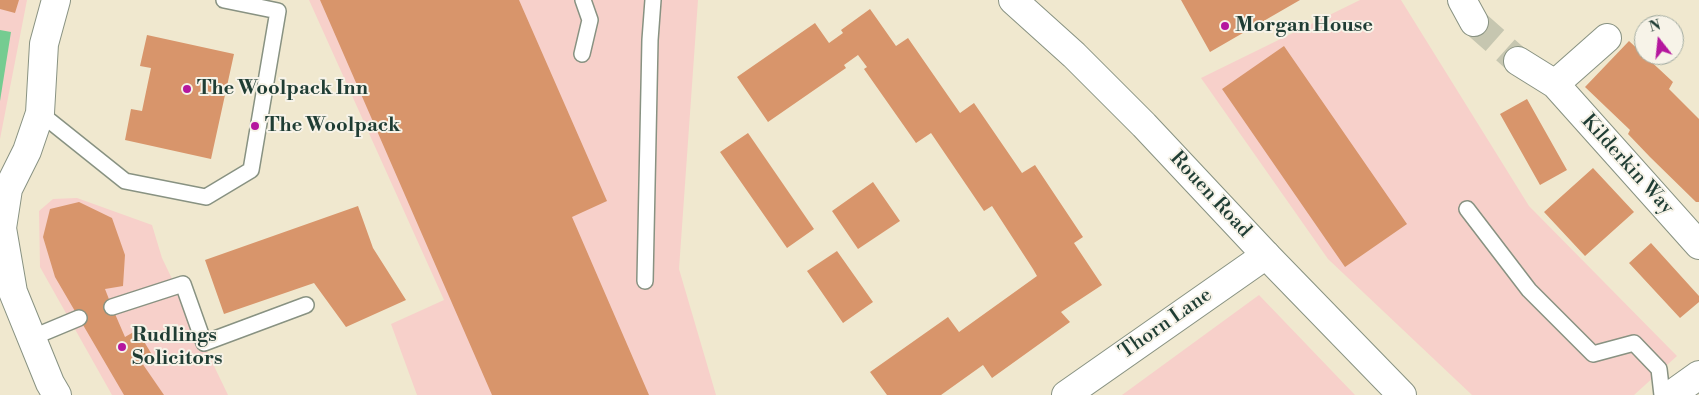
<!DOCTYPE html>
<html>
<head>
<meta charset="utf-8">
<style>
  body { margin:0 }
  #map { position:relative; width:1699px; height:395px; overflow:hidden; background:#f0e8cf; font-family:"Libre Bodoni",serif }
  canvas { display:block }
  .north { position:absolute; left:1634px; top:15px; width:50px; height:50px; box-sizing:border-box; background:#f7f3e8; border:1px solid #a1aaa0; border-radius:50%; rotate:344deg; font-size:14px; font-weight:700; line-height:20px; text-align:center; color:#1f3d34 }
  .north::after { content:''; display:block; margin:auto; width:18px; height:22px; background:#b5179e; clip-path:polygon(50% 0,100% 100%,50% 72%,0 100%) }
</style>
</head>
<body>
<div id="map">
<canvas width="1699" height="395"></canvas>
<div class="north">N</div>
</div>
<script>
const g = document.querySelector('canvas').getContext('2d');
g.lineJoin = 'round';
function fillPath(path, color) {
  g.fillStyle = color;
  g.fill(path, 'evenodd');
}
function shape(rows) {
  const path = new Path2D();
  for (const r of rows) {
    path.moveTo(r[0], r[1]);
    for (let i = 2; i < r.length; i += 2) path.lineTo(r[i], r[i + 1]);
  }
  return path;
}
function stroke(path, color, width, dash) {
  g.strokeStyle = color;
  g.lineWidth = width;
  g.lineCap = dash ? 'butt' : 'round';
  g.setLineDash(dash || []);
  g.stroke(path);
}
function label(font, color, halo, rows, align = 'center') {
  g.font = font + ' "Libre Bodoni",serif';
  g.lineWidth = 4;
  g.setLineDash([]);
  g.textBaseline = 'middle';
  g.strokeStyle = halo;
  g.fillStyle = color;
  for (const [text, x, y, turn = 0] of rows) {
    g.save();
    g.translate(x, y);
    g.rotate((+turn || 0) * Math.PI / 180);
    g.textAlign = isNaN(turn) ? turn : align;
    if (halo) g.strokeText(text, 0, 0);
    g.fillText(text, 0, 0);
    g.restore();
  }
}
fillPath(shape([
  [0,0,27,0,0,139],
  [309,0,698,0,679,269,716,395,417,395,391,324,444,300],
  [1360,0,1401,0,1529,206,1677,356,1634,395,1472,395,1328,259,1201,78],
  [77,198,152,225,162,258,228,395,112,395,40,267,39,211,53,199],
  [1259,295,1355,395,1122,395]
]), '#f7d0ca');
fillPath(shape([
  [0,30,11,32,0,101]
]), '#75cc91');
fillPath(shape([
  [0,0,19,0,15,13,0,9],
  [320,0,519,0,607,201,572,217,649,395,492,395],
  [1181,0,1300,0,1210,52],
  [870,9,896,46,908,38,960,113,974,103,1022,173,1035,165,1083,237,1074,243,1102,285,1061,312,1070,322,992,378,983,365,941,395,887,395,870,372,948,317,959,332,1037,276,1033,269,992,206,984,211,931,133,916,143,864,69,867,67,858,55,844,65,846,68,768,122,737,77,815,23,829,43,843,33,841,30],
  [147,35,234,54,211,159,125,140,131,109,142,111,151,68,140,66],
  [1629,41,1673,82,1669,89,1699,119,1699,202,1696,202,1650,157,1628,134,1630,130,1585,87],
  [1284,46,1407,224,1345,267,1222,89],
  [1527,99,1567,170,1540,185,1500,114],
  [748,133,814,229,787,248,720,152],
  [1593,168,1634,212,1585,256,1544,212],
  [873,182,900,221,858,249,832,211],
  [79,202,112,218,125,255,123,286,105,289,112,307,125,337,137,330,154,358,142,363,164,395,124,395,55,277,43,237,50,209],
  [358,206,373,248,406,300,346,327,314,283,224,314,205,260],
  [1651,243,1699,296,1699,302,1680,318,1629,263],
  [837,251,873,302,843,323,807,271]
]), '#d8956b');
stroke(shape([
  [1474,22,1518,61]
]), '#c6c6b0', 28, [28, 14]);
const lane = shape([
  [582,54,590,20,583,0],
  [40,113,125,181,206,197,251,170,278,11,224,0],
  [1467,209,1529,290,1593,354,1634,343,1659,369,1662,395],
  [645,281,650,40,653,0],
  [112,307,183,284,204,343,306,305],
  [31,338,79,318]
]);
const street = shape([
  [1462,0,1474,22],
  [1607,38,1555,84,1699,245],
  [1518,61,1555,84],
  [1066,395,1266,255],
  [1671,395,1699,375]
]);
const secondary = shape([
  [56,0,44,44,40,113,27,151,8,189,2,228,13,292,50,383,57,395],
  [1013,0,1074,55,1144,125,1266,255,1402,395]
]);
stroke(lane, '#889282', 18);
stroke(street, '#889282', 30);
stroke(secondary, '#889282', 30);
stroke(lane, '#fff', 15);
stroke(street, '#fff', 28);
stroke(secondary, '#fff', 28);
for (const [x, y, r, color] of [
  [1225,26,5,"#b5179e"],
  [187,89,5,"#b5179e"],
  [255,126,5,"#b5179e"],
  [122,347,5,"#b5179e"]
]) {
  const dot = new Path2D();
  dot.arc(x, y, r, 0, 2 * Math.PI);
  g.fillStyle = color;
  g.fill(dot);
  stroke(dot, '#f7f3e8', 2);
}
label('bold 20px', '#1f3d34', '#f7f3e8', [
  ["Morgan House",1235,26],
  ["The Woolpack Inn",197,89],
  ["The Woolpack",265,126],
  ["Rudlings",132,336],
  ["Solicitors",132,359]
], 'left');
label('20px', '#1f3d34', '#f7f3e8', [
  ["Kilderkin Way",1627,165,48],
  ["Rouen Road",1210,195,47],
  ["Thorn Lane",1166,324,-35]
]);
</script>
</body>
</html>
